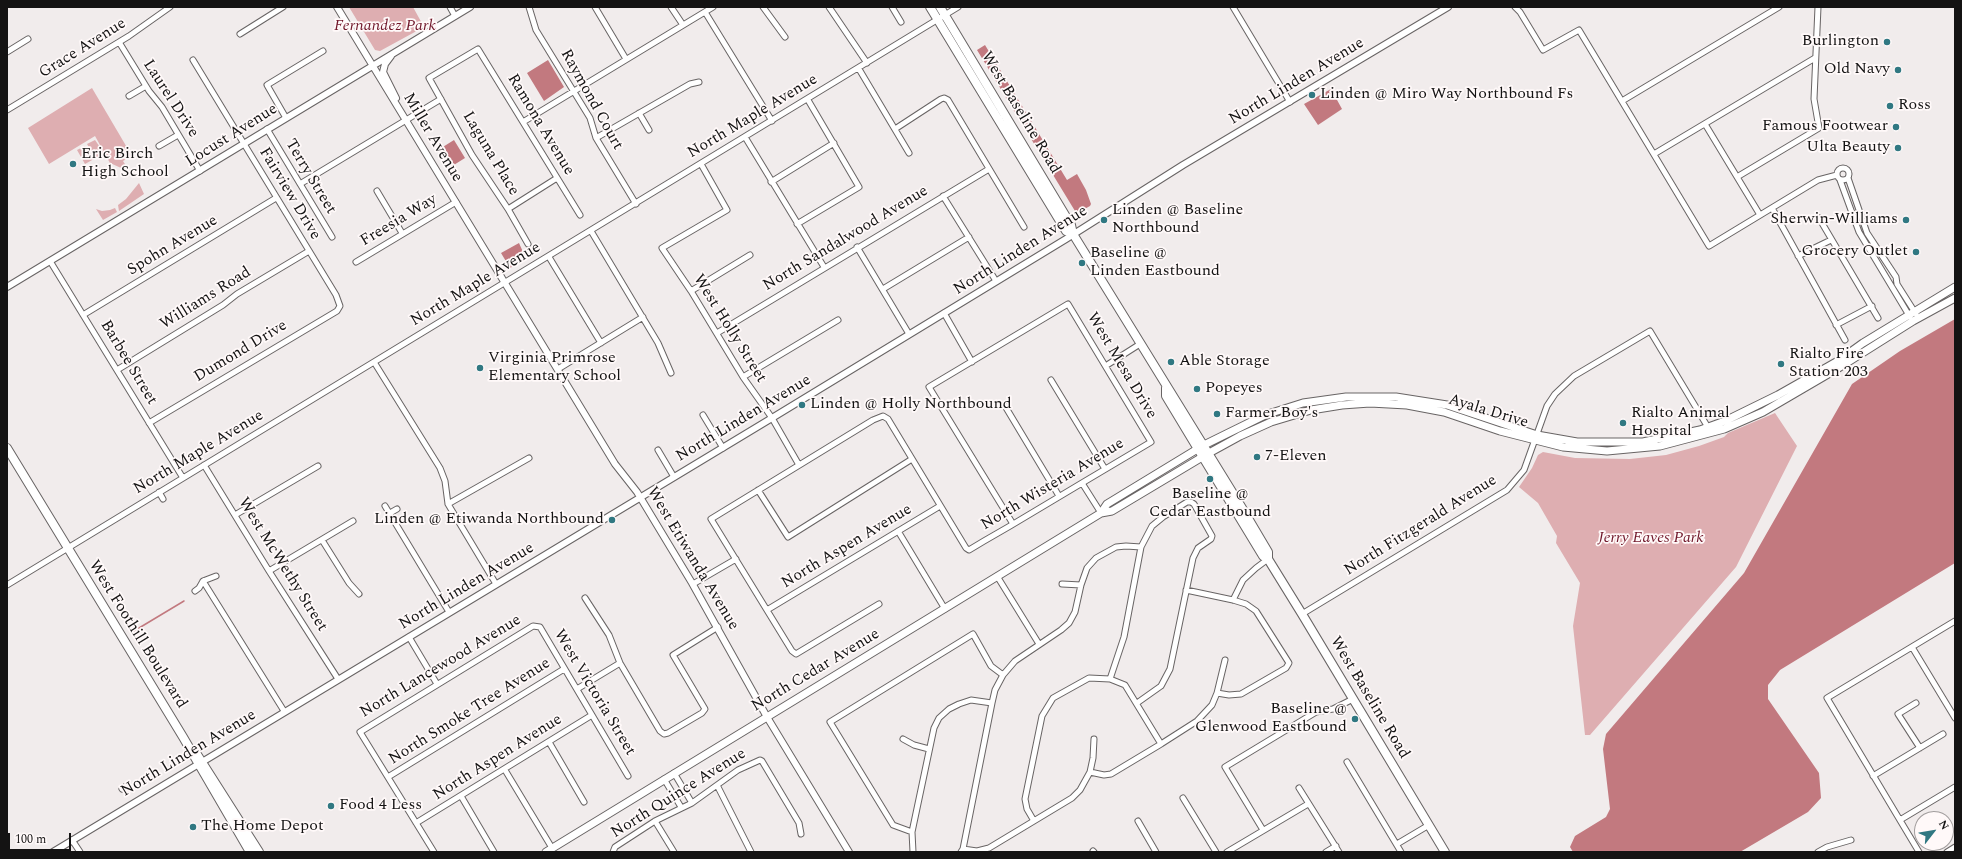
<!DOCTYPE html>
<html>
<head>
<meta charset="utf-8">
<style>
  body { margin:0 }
  #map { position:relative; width:1962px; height:859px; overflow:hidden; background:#f1ecec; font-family:Spectral,serif }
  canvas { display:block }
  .frame { position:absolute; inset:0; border:8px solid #141313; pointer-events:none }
  .north { position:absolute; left:1914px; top:811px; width:40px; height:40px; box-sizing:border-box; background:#fff9f9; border:1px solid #a19d9d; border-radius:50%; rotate:59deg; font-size:11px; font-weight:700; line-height:16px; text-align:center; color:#141313 }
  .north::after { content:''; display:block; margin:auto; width:14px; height:18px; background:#307882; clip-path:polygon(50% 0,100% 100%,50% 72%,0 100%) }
  .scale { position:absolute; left:8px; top:833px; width:63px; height:18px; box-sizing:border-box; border:2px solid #141313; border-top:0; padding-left:5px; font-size:12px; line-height:14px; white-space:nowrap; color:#141313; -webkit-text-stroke:3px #fff9f9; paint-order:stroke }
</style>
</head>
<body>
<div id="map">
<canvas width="1962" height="859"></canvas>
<div class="frame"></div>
<div class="north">N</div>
<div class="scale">100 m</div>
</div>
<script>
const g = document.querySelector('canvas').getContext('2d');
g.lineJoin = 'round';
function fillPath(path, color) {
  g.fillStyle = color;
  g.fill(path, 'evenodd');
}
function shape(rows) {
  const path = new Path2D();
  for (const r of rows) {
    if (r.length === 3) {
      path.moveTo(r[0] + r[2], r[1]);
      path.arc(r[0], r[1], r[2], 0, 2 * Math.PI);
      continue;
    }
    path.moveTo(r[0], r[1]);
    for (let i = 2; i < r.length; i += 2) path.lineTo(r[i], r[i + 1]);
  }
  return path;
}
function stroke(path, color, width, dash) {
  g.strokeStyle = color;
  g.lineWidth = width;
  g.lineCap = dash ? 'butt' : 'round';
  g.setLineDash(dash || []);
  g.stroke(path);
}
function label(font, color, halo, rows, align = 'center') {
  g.font = font + ' Spectral,serif';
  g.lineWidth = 3.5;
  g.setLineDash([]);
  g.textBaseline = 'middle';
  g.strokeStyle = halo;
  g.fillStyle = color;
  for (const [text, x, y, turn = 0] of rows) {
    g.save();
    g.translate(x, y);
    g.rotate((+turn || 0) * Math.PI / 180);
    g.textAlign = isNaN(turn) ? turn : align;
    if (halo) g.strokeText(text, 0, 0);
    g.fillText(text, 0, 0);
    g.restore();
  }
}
fillPath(shape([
  [349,7,413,7,424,27,380,51,375,50],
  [92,88,132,156,123,161,130,172,110,163,95,136,49,164,28,128],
  [95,140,104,153,96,159,87,144],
  [85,146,94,159,85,164,77,150],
  [139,183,144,194,119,211,118,205,126,199],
  [115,208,117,212,103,220,96,209,102,211,110,210],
  [1775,413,1797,446,1736,567,1590,735,1585,735,1573,626,1580,583,1556,543,1557,536,1538,503,1519,487,1532,468,1538,455,1543,452,1575,458,1630,459,1666,455,1699,446,1724,437,1728,433]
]), '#deaeb1');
fillPath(shape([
  [985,45,1067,180,1077,174,1086,190,1091,204,1090,206,1079,212,1075,211,977,50],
  [548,60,564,87,544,101,527,73],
  [1331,89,1342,109,1318,125,1304,104],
  [454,140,465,158,449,168,438,150],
  [519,243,523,252,533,252,535,254,510,268,501,253],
  [1955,319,1955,563,1780,670,1768,685,1768,699,1819,773,1821,798,1808,812,1740,852,1573,852,1570,847,1575,836,1606,817,1610,809,1603,749,1606,734,1744,573,1852,384,1900,351]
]), '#c2797f');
stroke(shape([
  [134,631,184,601]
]), '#c2797f', 1.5);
const minor = shape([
  [450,7,455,16],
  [529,7,536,30,590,118,596,138,636,204],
  [595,7,626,59],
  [671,7,683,25],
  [763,7,785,37],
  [829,7,867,63],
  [892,7,901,22],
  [1233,7,1290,102],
  [1515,7,1520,12,1543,50,1579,30,1709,246,1818,180,1837,175],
  [705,12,772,121],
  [240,34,283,7],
  [119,42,149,91,162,107,200,171],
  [7,52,28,39],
  [859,69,909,153],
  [129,96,146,86],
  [1622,101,1779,7],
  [7,110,129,36,170,7],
  [639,113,649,130],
  [286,118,267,85,323,51],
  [523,122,713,7],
  [1705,124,1760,215],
  [267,129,332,237],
  [895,129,941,99,944,98,948,100,1024,227],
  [745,137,824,267],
  [596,138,690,84,699,82],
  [159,146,178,135],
  [1654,154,1815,58],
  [701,164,727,210,662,248,691,291,743,377,772,418,799,465],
  [1843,174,6],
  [1737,177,1819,128,1814,99,1818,7],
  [1848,178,1867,233,1896,277,1897,284,1916,314],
  [1840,180,1859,232,1910,317],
  [771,182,834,143],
  [300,184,441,99],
  [377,191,402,233],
  [943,196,996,281],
  [1772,208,1845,340],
  [508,209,557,178],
  [1819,218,1878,318],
  [797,224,859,187,808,100],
  [591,231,658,343,671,373],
  [528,244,508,209,472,155,429,78,478,49,580,215],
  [857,247,909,334],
  [1798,256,1831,240],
  [549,257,601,343],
  [50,261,183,478],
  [356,262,456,202],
  [883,289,969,237],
  [691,291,750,255],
  [944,313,972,362],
  [83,315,276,198],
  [1836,325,1872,306],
  [717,333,989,169],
  [374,362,440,468,445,481,448,504,496,584],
  [1107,365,1140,344],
  [558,369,643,317],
  [117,370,223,305,237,294,309,251],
  [743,377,838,320],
  [1051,380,1105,469],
  [1005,406,1059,496],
  [703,415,723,448],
  [149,423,337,311,340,306,336,295,193,60],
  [658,450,674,477],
  [204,465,269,571,338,679],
  [1082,483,1101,513],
  [758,490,788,537,912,459],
  [159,492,163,499],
  [448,504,529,458],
  [385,506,449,612],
  [390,513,397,509],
  [235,515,318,466],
  [898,531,945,609],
  [322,540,349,583,359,594],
  [269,571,353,521],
  [997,576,1039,644],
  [203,581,284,711],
  [693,584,736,559],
  [1062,584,1081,585],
  [7,585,958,7],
  [1186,590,1233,600,1246,604,1256,611,1289,663,1286,668,1241,694,1229,695,1217,693],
  [195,591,199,588,203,581,216,576],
  [585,598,609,635,620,663,660,731,664,734,668,733,702,713,705,709,673,655,718,627],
  [1233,600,1243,580,1256,568,1268,559],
  [879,604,796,654,792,651,711,519,873,420,883,416,888,419,966,548,969,550,984,541,1010,526,1082,483,1151,442,1068,304,929,387,1013,524],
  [767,610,940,506],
  [1302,614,1507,490,1524,470,1547,406,1555,394,1574,376,1650,331,1709,429],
  [409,637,437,684],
  [1912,647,1955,718],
  [1110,679,1124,637,1141,547,1152,526,1163,517,1187,502,1191,502,1194,504,1212,536,1211,539,1198,548,1193,558,1170,669,1161,686,1137,703],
  [577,689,620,663],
  [1916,703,1898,714,1920,748],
  [903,739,914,745,929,749],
  [1094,739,1093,758,1090,772,1104,775,1111,774,1161,744,1197,721,1212,705,1217,693,1225,660],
  [549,742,584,802],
  [1347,762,1401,852],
  [505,770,552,848],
  [674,773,692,803],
  [1873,776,1943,734],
  [388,777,564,669],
  [664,779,681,807],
  [717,785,751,852],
  [1299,788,1339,852],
  [122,789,126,786],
  [461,796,494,852],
  [1183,798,1216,852],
  [1900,820,1955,787],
  [655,821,674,852],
  [1034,821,1027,809,1025,799,1042,716,1053,698,1089,678,1110,679,1125,685,1161,744],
  [1138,821,1156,852],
  [416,823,592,715],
  [1263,830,1225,767,1316,712,1333,709,1353,699],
  [912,832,893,825,830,722,973,634,991,666,1003,675],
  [72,840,80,852],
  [1397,844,1429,825],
  [963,849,992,703,995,690,1003,675,1015,661,1061,630,1069,623,1075,612,1081,585,1087,568,1096,558,1116,547,1126,546,1141,547],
  [1093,851,1094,852],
  [434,852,360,732,533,626,540,627,628,776],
  [613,852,615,847,655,821,692,803,738,770,760,760,762,761,799,823,801,834],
  [913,852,912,832,934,728,939,718,949,709,959,704,971,700,992,703],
  [961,852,963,849,977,851,989,848,1072,798,1080,790,1090,772],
  [1227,852,1308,804],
  [1326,852,1336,846],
  [1818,852,1827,847,1851,840],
  [1919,852,1827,698,1955,621],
  [1947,852,1955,847]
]);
const tertiary = shape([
  [337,7,615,464,637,492,692,583,767,717,849,852],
  [391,56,385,64,383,72,396,98],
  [7,287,470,7],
  [53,852,772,418,1066,239,1183,165,1448,7]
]);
const secondary = shape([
  [1101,513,1107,504,1204,445,1265,415,1303,403,1346,397,1396,397,1447,405,1537,435,1577,442,1643,442,1700,430,1725,421,1778,395,1838,361,1863,343,1955,287],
  [546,852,1101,513,1112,511,1209,453,1240,436,1271,422,1311,410,1342,405,1370,403,1407,405,1444,412,1500,431,1563,447,1607,451,1660,446,1724,429,1763,412,1840,367,1913,321,1955,298]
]);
const primary = shape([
  [930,7,1066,231,1073,234],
  [940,7,1071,225,1073,234,1242,508,1268,552,1268,559],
  [1166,388,1166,396,1198,449,1263,556,1268,559,1302,614,1445,852],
  [7,448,183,737,250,852],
  [196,753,259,852]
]);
stroke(minor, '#686464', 7);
stroke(tertiary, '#686464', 8);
stroke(secondary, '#686464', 9);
stroke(primary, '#686464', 10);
stroke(minor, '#fff', 5);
stroke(tertiary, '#fff', 6);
stroke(secondary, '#fff', 7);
stroke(primary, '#fff', 8);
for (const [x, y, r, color] of [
  [1887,42,4,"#307882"],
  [1898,70,4,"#307882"],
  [1312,95,4,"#307882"],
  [1890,106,4,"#307882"],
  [1896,127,4,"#307882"],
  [1898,148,4,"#307882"],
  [73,164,4,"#307882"],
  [1104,220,4,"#307882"],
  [1906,220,4,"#307882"],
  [1916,252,4,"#307882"],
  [1082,263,4,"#307882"],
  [1171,362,4,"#307882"],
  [1781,364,4,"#307882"],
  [480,368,4,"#307882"],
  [1197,389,4,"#307882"],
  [802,405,4,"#307882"],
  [1217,414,4,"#307882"],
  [1623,423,4,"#307882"],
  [1257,457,4,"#307882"],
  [1210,479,4,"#307882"],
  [612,520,4,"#307882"],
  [1355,719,4,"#307882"],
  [331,806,4,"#307882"],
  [193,827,4,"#307882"]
]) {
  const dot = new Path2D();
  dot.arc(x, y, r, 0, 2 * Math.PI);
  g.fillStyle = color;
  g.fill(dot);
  stroke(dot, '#fff9f9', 1.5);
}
label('italic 16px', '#70172a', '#fff9f9', [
  ["Fernandez Park",385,27],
  ["Jerry Eaves Park",1651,539]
]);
label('16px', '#141313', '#fff9f9', [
  ["Burlington",1879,42,"right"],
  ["Old Navy",1890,70,"right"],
  ["Linden @ Miro Way Northbound Fs",1320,95],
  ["Ross",1898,106],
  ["Famous Footwear",1888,127,"right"],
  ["Ulta Beauty",1890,148,"right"],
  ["Eric Birch",81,155],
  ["High School",81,173],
  ["Linden @ Baseline",1112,211],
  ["Northbound",1112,229],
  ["Sherwin-Williams",1898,220,"right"],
  ["Grocery Outlet",1908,252,"right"],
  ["Baseline @",1090,254],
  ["Linden Eastbound",1090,272],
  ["Rialto Fire",1789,355],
  ["Station 203",1789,373],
  ["Virginia Primrose",488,359],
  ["Elementary School",488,377],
  ["Able Storage",1179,362],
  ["Popeyes",1205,389],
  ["Linden @ Holly Northbound",810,405],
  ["Farmer Boy's",1225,414],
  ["Rialto Animal",1631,414],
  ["Hospital",1631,432],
  ["7-Eleven",1265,457],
  ["Baseline @",1210,495,"center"],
  ["Cedar Eastbound",1210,513,"center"],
  ["Linden @ Etiwanda Northbound",604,520,"right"],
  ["Baseline @",1347,710,"right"],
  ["Glenwood Eastbound",1347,728,"right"],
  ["Food 4 Less",339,806],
  ["The Home Depot",201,827]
], 'left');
label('16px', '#141313', '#fff9f9', [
  ["Grace Avenue",83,49,-32],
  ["North Linden Avenue",1297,82,-31],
  ["Laurel Drive",170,99,57],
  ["Raymond Court",591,100,61],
  ["West Baseline Road",1020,113,59],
  ["North Maple Avenue",753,117,-31],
  ["Ramona Avenue",540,125,59],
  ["Locust Avenue",232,136,-32],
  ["Miller Avenue",432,138,59],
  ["Laguna Place",490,154,59],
  ["Terry Street",310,177,59],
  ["Fairview Drive",289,194,59],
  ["Freesia Way",399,221,-31],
  ["North Sandalwood Avenue",846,239,-31],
  ["Spohn Avenue",173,246,-31],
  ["North Linden Avenue",1021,251,-32],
  ["North Maple Avenue",476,285,-31],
  ["Williams Road",206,299,-32],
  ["West Holly Street",729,329,58],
  ["Dumond Drive",241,352,-31],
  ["Barbee Street",128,363,59],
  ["West Mesa Drive",1121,366,59],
  ["Ayala Drive",1488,412,17],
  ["North Linden Avenue",744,419,-31],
  ["North Maple Avenue",199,453,-31],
  ["North Wisteria Avenue",1053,485,-31],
  ["North Fitzgerald Avenue",1421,526,-32],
  ["North Aspen Avenue",847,547,-31],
  ["West Etiwanda Avenue",692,559,59],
  ["West McWethy Street",282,565,58],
  ["North Linden Avenue",467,587,-31],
  ["West Foothill Boulevard",137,635,58],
  ["North Lancewood Avenue",441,667,-31],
  ["North Cedar Avenue",816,671,-31],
  ["West Victoria Street",594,693,59],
  ["West Baseline Road",1369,698,59],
  ["North Smoke Tree Avenue",470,712,-32],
  ["North Linden Avenue",189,754,-31],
  ["North Aspen Avenue",498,758,-32],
  ["North Quince Avenue",679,794,-32]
]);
</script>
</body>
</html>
